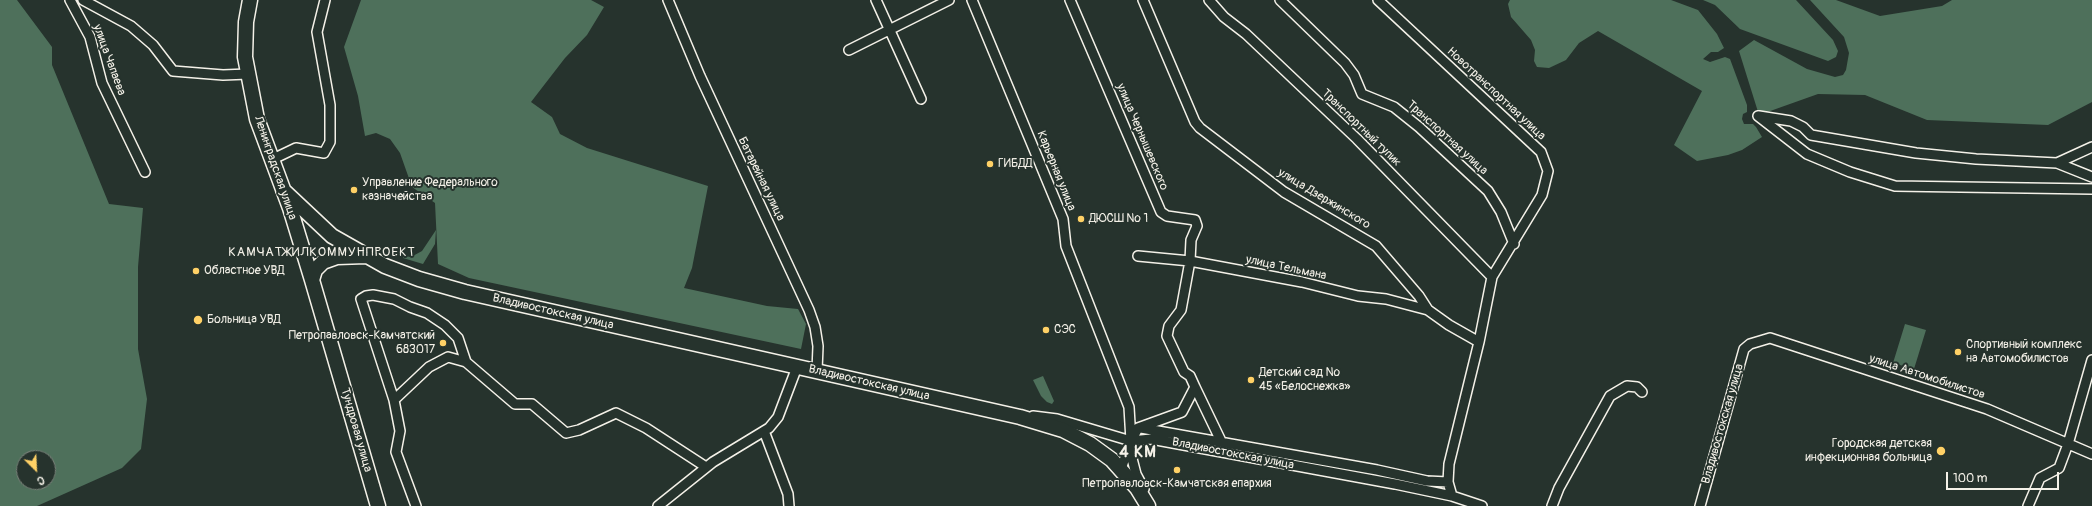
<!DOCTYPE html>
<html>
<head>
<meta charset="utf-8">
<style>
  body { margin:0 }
  #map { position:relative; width:2092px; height:506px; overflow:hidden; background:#26332d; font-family:Pangolin,sans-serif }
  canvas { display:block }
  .north { position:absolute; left:16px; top:450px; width:40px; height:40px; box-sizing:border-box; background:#26332d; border:1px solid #787f78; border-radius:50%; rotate:156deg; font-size:11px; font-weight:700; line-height:16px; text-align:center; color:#f4f1e8 }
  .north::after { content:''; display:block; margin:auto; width:14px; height:18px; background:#ffd166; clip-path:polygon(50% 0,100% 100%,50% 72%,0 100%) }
  .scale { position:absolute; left:1946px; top:472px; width:113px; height:18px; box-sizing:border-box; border:2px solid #f4f1e8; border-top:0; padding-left:5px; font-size:12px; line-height:14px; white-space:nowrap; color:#f4f1e8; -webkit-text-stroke:3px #26332d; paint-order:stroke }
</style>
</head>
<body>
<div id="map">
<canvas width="2092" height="506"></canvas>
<div class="north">С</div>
<div class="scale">100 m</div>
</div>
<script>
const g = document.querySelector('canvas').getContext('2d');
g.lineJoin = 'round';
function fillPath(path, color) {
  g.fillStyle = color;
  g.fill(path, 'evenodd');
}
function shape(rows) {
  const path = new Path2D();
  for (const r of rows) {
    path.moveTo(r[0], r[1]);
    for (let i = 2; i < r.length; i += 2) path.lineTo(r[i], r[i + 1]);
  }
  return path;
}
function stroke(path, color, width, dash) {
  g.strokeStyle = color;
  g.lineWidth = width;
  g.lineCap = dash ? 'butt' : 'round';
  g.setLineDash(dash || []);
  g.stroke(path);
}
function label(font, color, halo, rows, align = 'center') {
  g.font = font + ' Pangolin,sans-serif';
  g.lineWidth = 4;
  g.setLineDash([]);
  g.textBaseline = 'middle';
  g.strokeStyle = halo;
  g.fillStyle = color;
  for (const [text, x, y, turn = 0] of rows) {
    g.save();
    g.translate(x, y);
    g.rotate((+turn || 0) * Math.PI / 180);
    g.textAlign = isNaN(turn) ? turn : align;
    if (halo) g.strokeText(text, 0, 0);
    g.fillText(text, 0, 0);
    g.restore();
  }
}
fillPath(shape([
  [0,0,17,0,52,47,52,65,109,204,143,208,138,267,138,349,147,399,141,449,122,468,37,506,0,506],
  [24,458,48,458,48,482,24,482],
  [361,0,591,0,604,7,587,35,565,58,531,102,552,117,560,134,587,148,708,186,692,268,684,288,767,306,798,309,806,324,801,349,469,278,438,264,435,203,412,187,400,153,390,139,376,133,365,136,358,96,344,47],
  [1510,0,1671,0,1698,10,1717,34,1724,48,1718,52,1711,52,1703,59,1710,62,1725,57,1730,59,1747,105,1747,112,1743,114,1742,119,1744,124,1753,124,1756,127,1762,137,1742,150,1728,155,1697,161,1674,145,1702,91,1598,31,1579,43,1566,60,1549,68,1537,67,1534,61,1535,50,1531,40,1511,17,1508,4],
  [1703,0,1796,0,1833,40,1838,51,1836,57,1828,61,1740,29,1715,5],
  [1810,0,1836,0,1880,16,1942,6,1952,0,2092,0,2092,102,2048,125,1927,120,1865,95,1818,94,1759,115,1739,51,1754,40,1807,69,1835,77,1843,75,1846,70,1849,53,1844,37],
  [436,230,435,244,423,264,403,258,404,256,411,257,422,251],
  [1905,324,1926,330,1914,369,1893,363],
  [1043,376,1054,401,1052,404,1047,402,1041,396,1033,380]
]), '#4e705b');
const street = shape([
  [70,0,90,37,102,83,145,172],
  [83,0,131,26,153,45,173,71,223,75,248,74],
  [668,0,700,76,809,310,815,327,818,346,817,371],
  [876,0,921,99],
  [972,0,1063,219,1066,246,1129,407,1131,441,1121,469],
  [1070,0,1161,212,1167,216,1195,220,1197,226,1191,240,1190,261,1181,310,1169,326,1167,336,1184,372,1190,376,1195,387,1182,412,1138,428,1131,441],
  [1143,0,1195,122,1200,128,1284,192,1376,246,1419,296,1428,310,1449,325,1479,342],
  [1209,0,1224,17,1246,34,1357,139,1492,277],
  [1280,0,1345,63,1354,75,1362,94,1394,107,1419,127,1488,191,1501,212,1514,244],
  [1378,0,1541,152,1548,171,1542,195,1492,277,1479,342,1449,464,1448,482,1452,496],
  [849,50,949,0],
  [1758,116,1807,154,1850,172,1895,186,2092,189],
  [1759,116,1791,121,1803,127,1811,135,1916,153,1976,159,2057,163,2092,177],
  [271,160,296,148,324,153,330,142,330,105,317,32,325,0],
  [2057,163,2092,147],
  [1138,256,1190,261,1302,282,1358,296,1386,299,1428,310],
  [1195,387,1221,441],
  [394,400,429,367,448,357,466,362,515,404,532,404,566,433,579,430,616,413,646,428,706,467],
  [1033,416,1057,419,1131,441,1151,439,1395,484,1452,496,1482,506],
  [1141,428,1377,470,1427,481,1448,482],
  [764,431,788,494,789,506],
  [1129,447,1136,474,1144,489],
  [416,506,396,452,400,431,394,400,361,299,366,296,373,295,394,299,410,307,427,313,445,325,458,338,466,362],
  [658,506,713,462,769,428,778,417,797,367],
  [1552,506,1559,488,1610,396,1627,386,1637,387,1642,392],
  [1700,506,1744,349,1750,344,1770,338,1987,409,2092,454],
  [2028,506,2040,478,2059,468,2068,444,2092,360]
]);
const primary = shape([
  [250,0,246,22,245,57,257,119,290,208,312,280,378,506],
  [283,190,332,236,385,266,419,279,465,292,1020,417,1063,430,1090,444,1112,460,1137,488,1148,506],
  [312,280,315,270,323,262,337,257,366,256]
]);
stroke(street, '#f4f1e8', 12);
stroke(primary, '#f4f1e8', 17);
stroke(street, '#26332d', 9);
stroke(primary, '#26332d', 14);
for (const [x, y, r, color] of [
  [990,164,4,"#ffd166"],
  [354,190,4,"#ffd166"],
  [1081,219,4,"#ffd166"],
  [196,271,4,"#ffd166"],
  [198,320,5,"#ffd166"],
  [1046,330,4,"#ffd166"],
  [443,343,4,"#ffd166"],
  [1958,352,4,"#ffd166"],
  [1251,380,4,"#ffd166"],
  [1941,451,5,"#ffd166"],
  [1177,470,4,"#ffd166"]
]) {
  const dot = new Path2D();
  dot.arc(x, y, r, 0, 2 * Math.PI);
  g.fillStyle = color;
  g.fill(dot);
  stroke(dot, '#26332d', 1.5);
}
label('12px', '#f4f1e8', '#26332d', [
  ["улица Чапаева",109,60,70],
  ["Новотранспортная улица",1496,94,43],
  ["Транспортный тупик",1361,128,44],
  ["улица Чернышевского",1142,137,67],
  ["Транспортная улица",1447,138,42],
  ["Ленинградская улица",275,168,71],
  ["Карьерная улица",1056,171,68],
  ["Батарейная улица",761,179,64],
  ["улица Дзержинского",1324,199,31],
  ["улица Тельмана",1286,268,12],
  ["Владивостокская улица",553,312,13],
  ["улица Автомобилистов",1927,377,18],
  ["Владивостокская улица",869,383,13],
  ["Владивостокская улица",1723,424,-74],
  ["Тундровая улица",356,430,74],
  ["Владивостокская улица",1233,454,11]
]);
label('12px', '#f4f1e8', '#26332d', [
  ["ГИБДД",998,164],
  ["Управление Федерального",362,183],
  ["казначейства",362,197],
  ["ДЮСШ № 1",1089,219],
  ["Областное УВД",204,271],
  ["Больница УВД",207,320],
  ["СЭС",1054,330],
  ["Петропавловск-Камчатский",435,336,"right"],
  ["683017",435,350,"right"],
  ["Спортивный комплекс",1966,345],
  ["на Автомобилистов",1966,359],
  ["Детский сад №",1259,373],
  ["45 «Белоснежка»",1259,387],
  ["Городская детская",1932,444,"right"],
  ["инфекционная больница",1932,458,"right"],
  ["Петропавловск-Камчатская епархия",1177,484,"center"]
], 'left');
g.letterSpacing = '1px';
label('13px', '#f4f1e8', '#26332d', [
  ["КАМЧАТЖИЛКОММУНПРОЕКТ",322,253]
]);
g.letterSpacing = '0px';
g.letterSpacing = '1px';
label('bold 16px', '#f4f1e8', '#26332d', [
  ["4 КМ",1138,453]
]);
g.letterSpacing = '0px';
</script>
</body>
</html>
